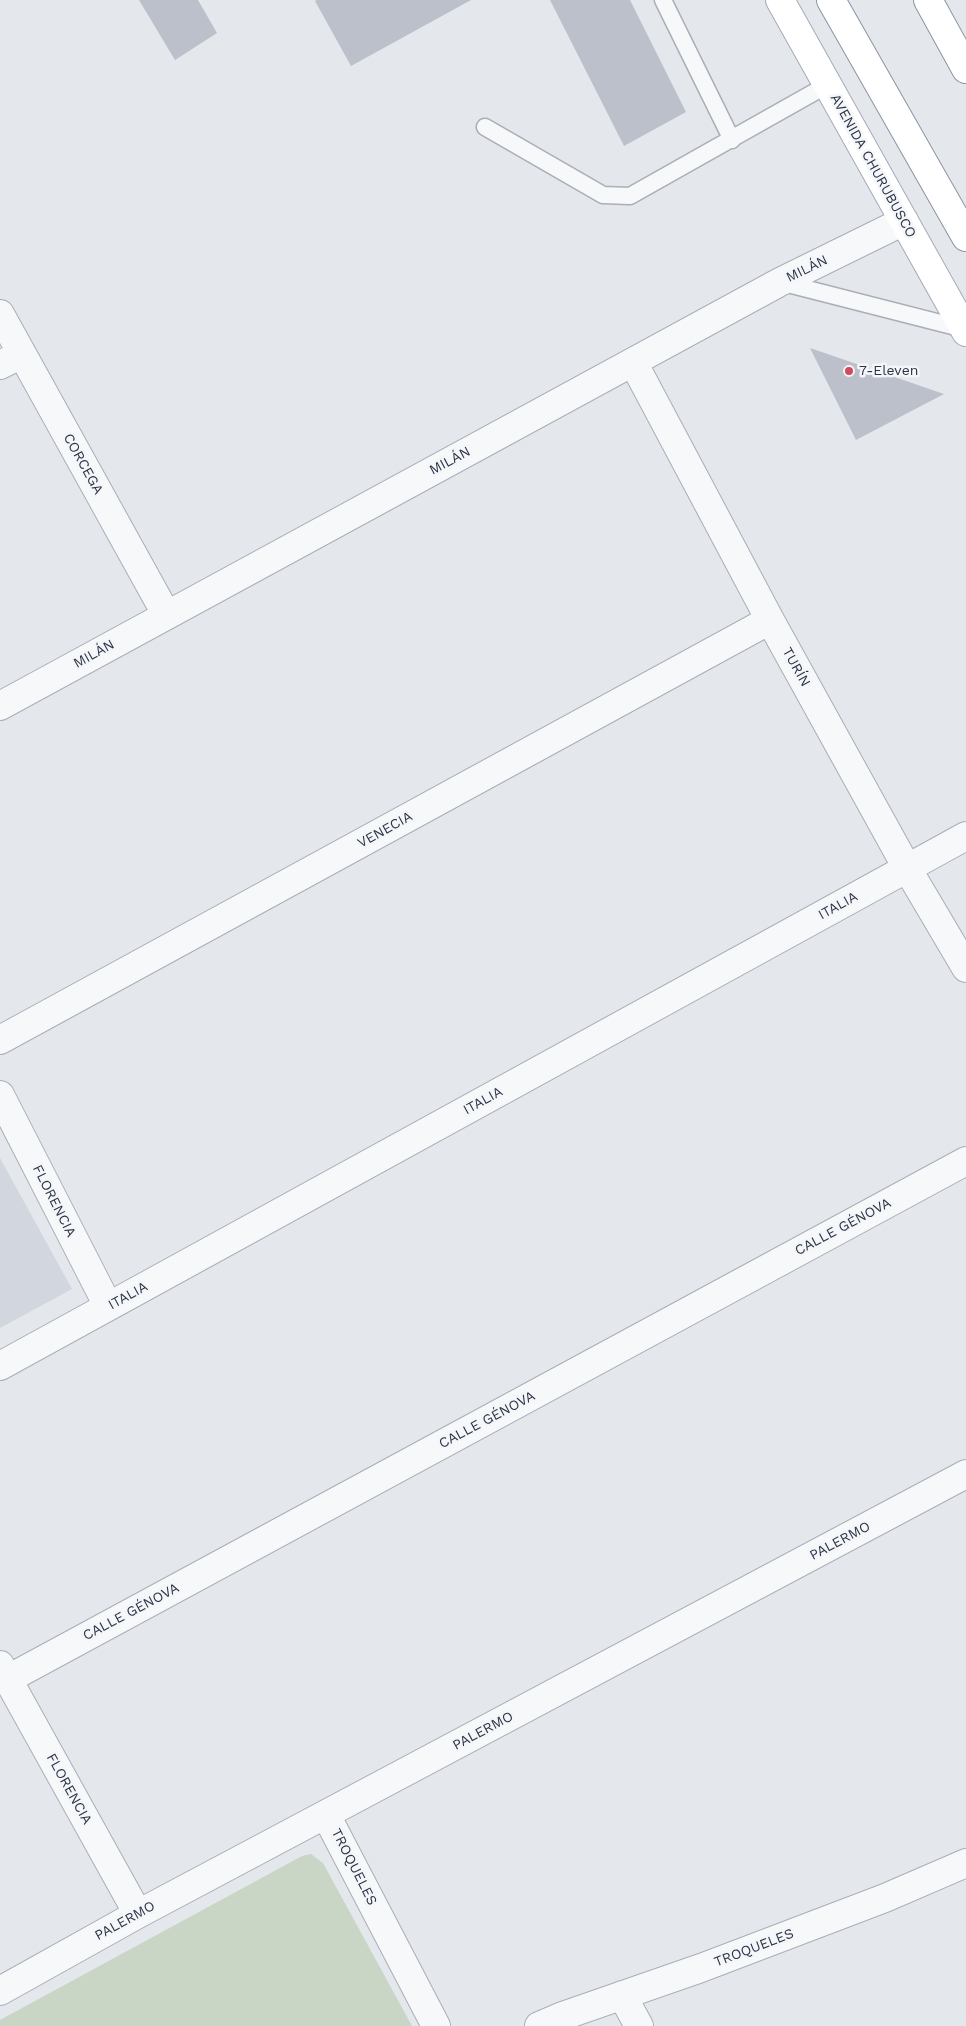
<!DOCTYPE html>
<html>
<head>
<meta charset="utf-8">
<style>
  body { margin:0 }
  canvas { display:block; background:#e4e7ec }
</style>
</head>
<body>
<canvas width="966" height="2026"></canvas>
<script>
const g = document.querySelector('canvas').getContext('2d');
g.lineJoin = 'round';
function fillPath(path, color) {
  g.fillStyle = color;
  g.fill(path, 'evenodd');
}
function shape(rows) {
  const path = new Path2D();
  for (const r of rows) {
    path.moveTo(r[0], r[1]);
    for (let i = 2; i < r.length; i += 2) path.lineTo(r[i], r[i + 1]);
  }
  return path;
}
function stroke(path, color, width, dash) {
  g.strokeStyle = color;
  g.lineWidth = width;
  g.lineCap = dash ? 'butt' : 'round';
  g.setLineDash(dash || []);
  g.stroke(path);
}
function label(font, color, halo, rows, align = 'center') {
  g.font = font + ' "Work Sans",sans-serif';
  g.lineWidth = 5;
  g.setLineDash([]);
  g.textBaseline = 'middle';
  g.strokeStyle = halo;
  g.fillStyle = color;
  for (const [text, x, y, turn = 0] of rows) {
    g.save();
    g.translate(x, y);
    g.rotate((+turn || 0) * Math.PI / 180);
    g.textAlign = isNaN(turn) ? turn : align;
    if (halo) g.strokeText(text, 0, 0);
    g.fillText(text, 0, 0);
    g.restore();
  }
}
fillPath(shape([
  [0,1158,72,1289,0,1328]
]), '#d2d6de');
fillPath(shape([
  [311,1854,323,1863,412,2026,0,2026,0,2020,302,1856]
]), '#c9d6c5');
fillPath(shape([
  [139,0,198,0,217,33,175,60],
  [317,0,471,0,351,66,315,1],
  [550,0,630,0,686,112,624,146],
  [810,348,944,394,856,440]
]), '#bbc0ca');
const service = shape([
  [663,0,732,140],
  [485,127,603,195,630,196,827,85],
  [780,282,964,329]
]);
const minor = shape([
  [0,314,166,614],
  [633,362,770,620,907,868,966,968],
  [0,365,22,354],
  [0,706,780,282,904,221],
  [0,1040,770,620],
  [0,1095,108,1306],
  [0,1366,966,836],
  [0,1665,138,1914],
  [8,1679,966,1161],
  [326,1815,436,2026],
  [0,1991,138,1914,966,1474],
  [622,1995,639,2026],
  [539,2026,560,2017,701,1968,885,1898,966,1863]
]);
const primary = shape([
  [780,0,966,332]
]);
const trunk = shape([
  [831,0,966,237],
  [928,0,966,69]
]);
stroke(service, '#a9aeb7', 19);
stroke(minor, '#a9aeb7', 30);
stroke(primary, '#a3abb8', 30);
stroke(trunk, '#8b94a3', 30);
stroke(service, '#f7f8fa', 16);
stroke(minor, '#f7f8fa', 28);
stroke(primary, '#fff', 28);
stroke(trunk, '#fff', 28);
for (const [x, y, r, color] of [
  [849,371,5,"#d1495b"]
]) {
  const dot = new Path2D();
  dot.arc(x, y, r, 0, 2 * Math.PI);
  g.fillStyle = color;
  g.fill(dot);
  stroke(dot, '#f4f6f9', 2);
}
label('14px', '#2b3445', '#f4f6f9', [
  ["AVENIDA CHURUBUSCO",873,166,61],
  ["MILÁN",807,269,-26],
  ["MILÁN",450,461,-28],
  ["CORCEGA",83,464,61],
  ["MILÁN",94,654,-29],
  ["TURÍN",796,667,61],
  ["VENECIA",385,830,-29],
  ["ITALIA",838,906,-29],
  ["ITALIA",483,1101,-29],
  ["FLORENCIA",54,1201,63],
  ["CALLE GÉNOVA",843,1227,-28],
  ["ITALIA",128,1296,-29],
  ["CALLE GÉNOVA",487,1420,-28],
  ["PALERMO",840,1541,-28],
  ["CALLE GÉNOVA",131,1612,-28],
  ["PALERMO",483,1731,-28],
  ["FLORENCIA",69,1789,61],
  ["TROQUELES",354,1867,63],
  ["PALERMO",125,1921,-29],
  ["TROQUELES",754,1948,-21]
]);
label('14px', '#2b3445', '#f4f6f9', [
  ["7-Eleven",859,371]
], 'left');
</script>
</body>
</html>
